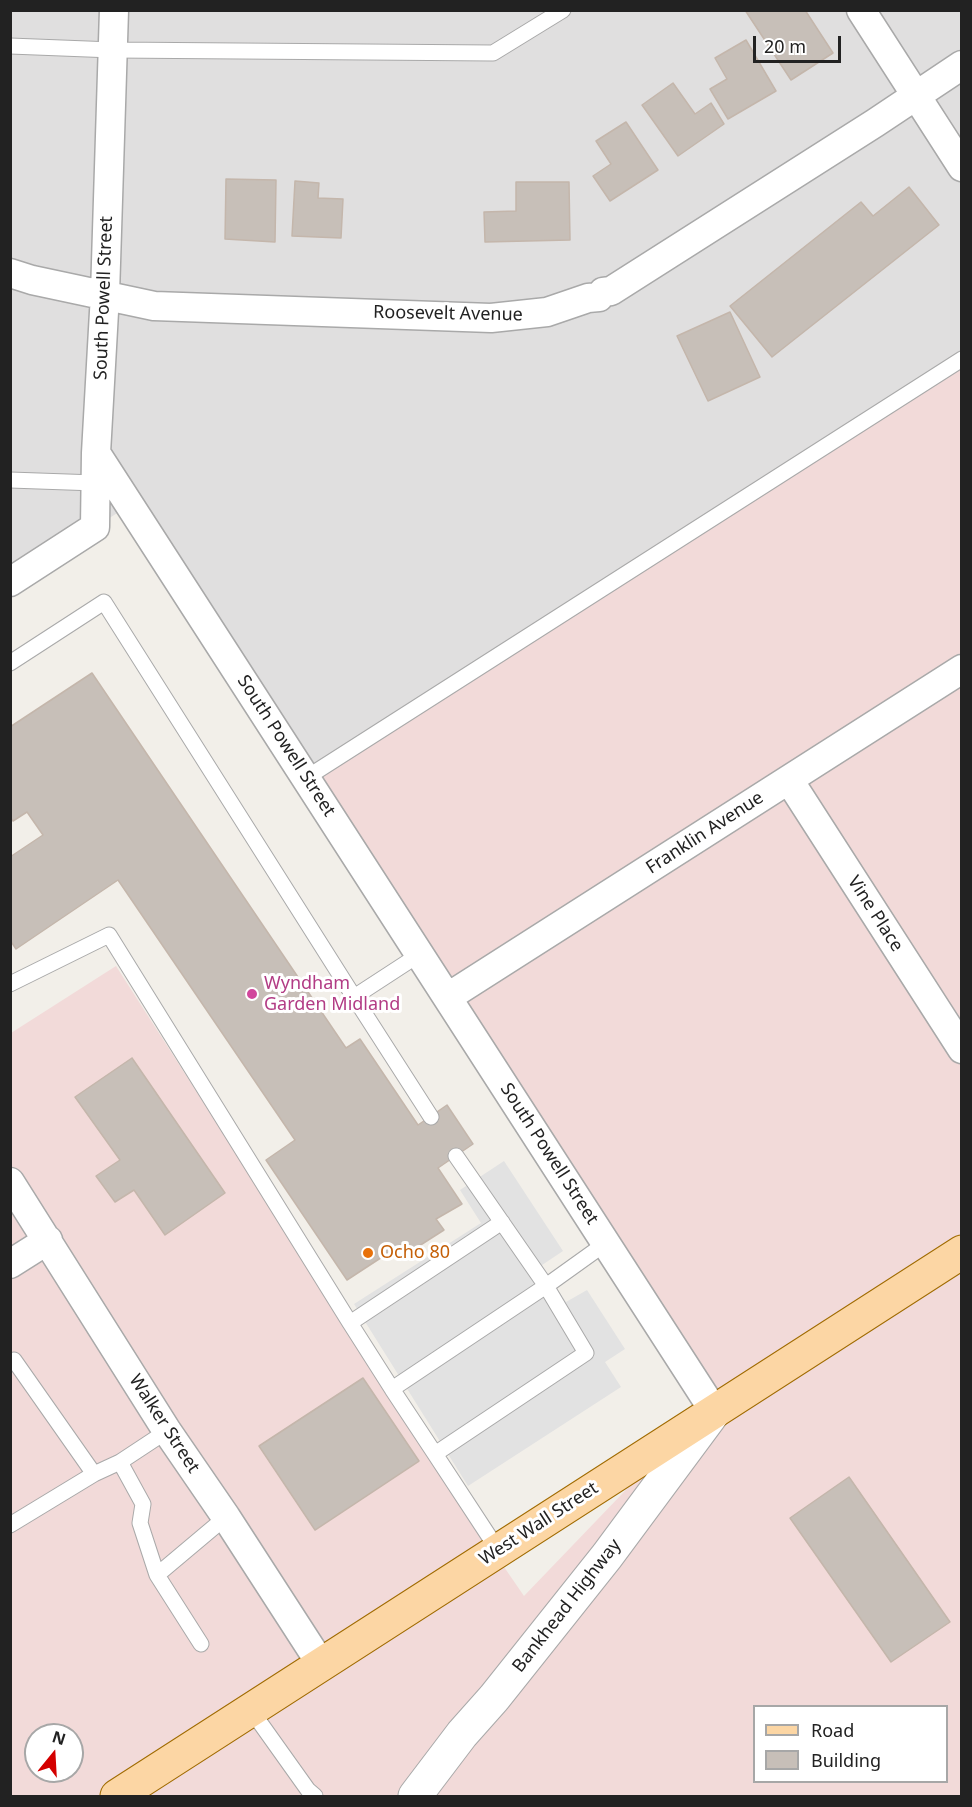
<!DOCTYPE html>
<html>
<head>
<meta charset="utf-8">
<style>
  body { margin:0 }
  #map { position:relative; width:972px; height:1807px; overflow:hidden; background:#f2efe9; font-family:"Noto Sans",sans-serif }
  canvas { display:block }
  .frame { position:absolute; inset:0; border:12px solid #222; pointer-events:none }
  .legend { position:absolute; left:753px; top:1705px; width:195px; height:78px; box-sizing:border-box; background:#fff; border:2px solid #a7a7a7; margin:0; padding:8px 10px; list-style:none; font-size:18px; color:#222 }
  .legend li { display:flex; align-items:center; gap:12px; height:30px }
  .legend b { width:30px; border:2px solid #a7a7a7 }
  .north { position:absolute; left:24px; top:1723px; width:60px; height:60px; box-sizing:border-box; background:#fff; border:2px solid #a7a7a7; border-radius:50%; rotate:18deg; font-size:16px; font-weight:700; line-height:24px; text-align:center; color:#222 }
  .north::after { content:''; display:block; margin:auto; width:21px; height:27px; background:#d40000; clip-path:polygon(50% 0,100% 100%,50% 72%,0 100%) }
  .scale { position:absolute; left:753px; top:36px; width:88px; height:27px; box-sizing:border-box; border:3px solid #222; border-top:0; padding-left:8px; font-size:18px; line-height:21px; white-space:nowrap; color:#222; -webkit-text-stroke:4px #fff; paint-order:stroke }
</style>
</head>
<body>
<div id="map">
<canvas width="972" height="1807"></canvas>
<div class="frame"></div>
<ul class="legend">
<li><b style="height:8px;background:#fcd6a4"></b>Road</li>
<li><b style="height:16px;background:#c7bfb8"></b>Building</li>
</ul>
<div class="north">N</div>
<div class="scale">20 m</div>
</div>
<script>
const g = document.querySelector('canvas').getContext('2d');
g.lineJoin = 'round';
function fillPath(path, color) {
  g.fillStyle = color;
  g.fill(path, 'evenodd');
}
function shape(rows) {
  const path = new Path2D();
  for (const r of rows) {
    path.moveTo(r[0], r[1]);
    for (let i = 2; i < r.length; i += 2) path.lineTo(r[i], r[i + 1]);
  }
  return path;
}
function stroke(path, color, width, dash) {
  g.strokeStyle = color;
  g.lineWidth = width;
  g.lineCap = dash ? 'butt' : 'round';
  g.setLineDash(dash || []);
  g.stroke(path);
}
function label(font, color, halo, rows, align = 'center') {
  g.font = font + ' "Noto Sans",sans-serif';
  g.lineWidth = 6;
  g.setLineDash([]);
  g.textBaseline = 'middle';
  g.strokeStyle = halo;
  g.fillStyle = color;
  for (const [text, x, y, turn = 0] of rows) {
    g.save();
    g.translate(x, y);
    g.rotate((+turn || 0) * Math.PI / 180);
    g.textAlign = isNaN(turn) ? turn : align;
    if (halo) g.strokeText(text, 0, 0);
    g.fillText(text, 0, 0);
    g.restore();
  }
}
fillPath(shape([
  [10,11,961,11,961,367,315,780,136,501,11,581]
]), '#e0dfdf');
fillPath(shape([
  [961,367,961,1796,11,1796,11,1033,116,966,458,1500,524,1596,669,1445,719,1411,315,780],
  [754,1706,946,1706,946,1782,754,1782],
  [36,1735,72,1735,72,1771,36,1771]
]), '#f2dad9');
fillPath(shape([
  [504,1161,563,1251,542,1265,566,1302,587,1290,625,1349,605,1362,621,1387,468,1486,354,1304,481,1223,460,1190]
]), '#e2e2e2');
const building = shape([
  [745,10,805,10,833,53,791,80,745,10],
  [746,40,776,91,728,119,710,89,727,79,715,58,746,40],
  [673,83,695,114,711,103,724,124,678,156,642,105,673,83],
  [626,122,658,170,610,201,593,176,611,164,596,141,626,122],
  [226,179,276,180,275,242,225,239,226,179],
  [295,181,319,183,318,198,343,199,341,238,292,236,295,181],
  [516,182,569,182,570,240,485,242,484,212,516,211,516,182],
  [909,187,939,225,772,357,730,306,861,202,873,216,909,187],
  [730,312,760,377,708,401,677,336,730,312],
  [92,673,346,1048,360,1039,418,1125,447,1105,473,1144,438,1168,462,1204,436,1219,444,1230,408,1253,402,1244,347,1280,266,1160,295,1140,118,880,16,949,10,940,10,857,43,835,27,812,13,821,10,817,10,727,92,673],
  [132,1058,225,1193,165,1235,134,1190,115,1202,96,1176,120,1160,75,1097,132,1058],
  [363,1378,419,1461,315,1530,259,1446,363,1378],
  [849,1477,950,1622,891,1662,790,1518,849,1477]
]);
fillPath(building, '#c7bfb8');
stroke(building, '#c4b6ab', 1.5);
const service = shape([
  [10,46,113,50,493,53,563,10],
  [10,480,96,483],
  [10,663,104,602,354,997],
  [306,778,962,359],
  [420,954,354,997,431,1117],
  [10,984,109,935,350,1323],
  [456,1156,546,1286,606,1243],
  [10,1362,14,1360,94,1474],
  [392,1389,350,1323,502,1222],
  [435,1454,586,1353,546,1286,392,1389,435,1454,498,1550],
  [120,1462,143,1504,140,1523,157,1575],
  [10,1525,94,1474,120,1462,167,1431],
  [201,1644,157,1575,226,1517],
  [251,1710,308,1790,315,1796]
]);
const minor = shape([
  [114,10,105,294,96,453,714,1411],
  [861,10,962,167],
  [10,273,32,280,154,306,491,318,547,312,588,298,599,297,603,292,611,291,875,123,962,65],
  [10,582,95,527,96,453],
  [789,780,962,1049],
  [448,997,962,669],
  [10,1182,167,1431,226,1517,321,1664],
  [10,1264,48,1240]
]);
const tertiary = shape([
  [415,1796,462,1734,494,1698,607,1556,713,1413]
]);
const primary = shape([
  [117,1796,962,1252]
]);
stroke(service, '#a9a9a9', 17);
stroke(minor, '#a9a9a9', 31);
stroke(tertiary, '#a9a9a9', 35);
stroke(primary, '#a06b00', 35);
stroke(service, '#fff', 15);
stroke(minor, '#fff', 28);
stroke(tertiary, '#fff', 33);
stroke(primary, '#fcd6a4', 33);
for (const [x, y, r, color] of [
  [252,994,6,"#d1479c"],
  [368,1253,6,"#e8710a"]
]) {
  const dot = new Path2D();
  dot.arc(x, y, r, 0, 2 * Math.PI);
  g.fillStyle = color;
  g.fill(dot);
  stroke(dot, '#fff', 2);
}
label('18px', '#222', '#fff', [
  ["South Powell Street",104,298,-88],
  ["Roosevelt Avenue",448,314,1],
  ["South Powell Street",286,746,57],
  ["Franklin Avenue",705,833,-33],
  ["Vine Place",875,914,57],
  ["South Powell Street",549,1154,57],
  ["Walker Street",164,1424,57],
  ["West Wall Street",539,1524,-33],
  ["Bankhead Highway",567,1606,-52]
]);
label('18px', '#b23c85', '#fff', [
  ["Wyndham",264,984],
  ["Garden Midland",264,1005]
], 'left');
label('18px', '#c56008', '#fff', [
  ["Ocho 80",380,1253]
], 'left');
</script>
</body>
</html>
